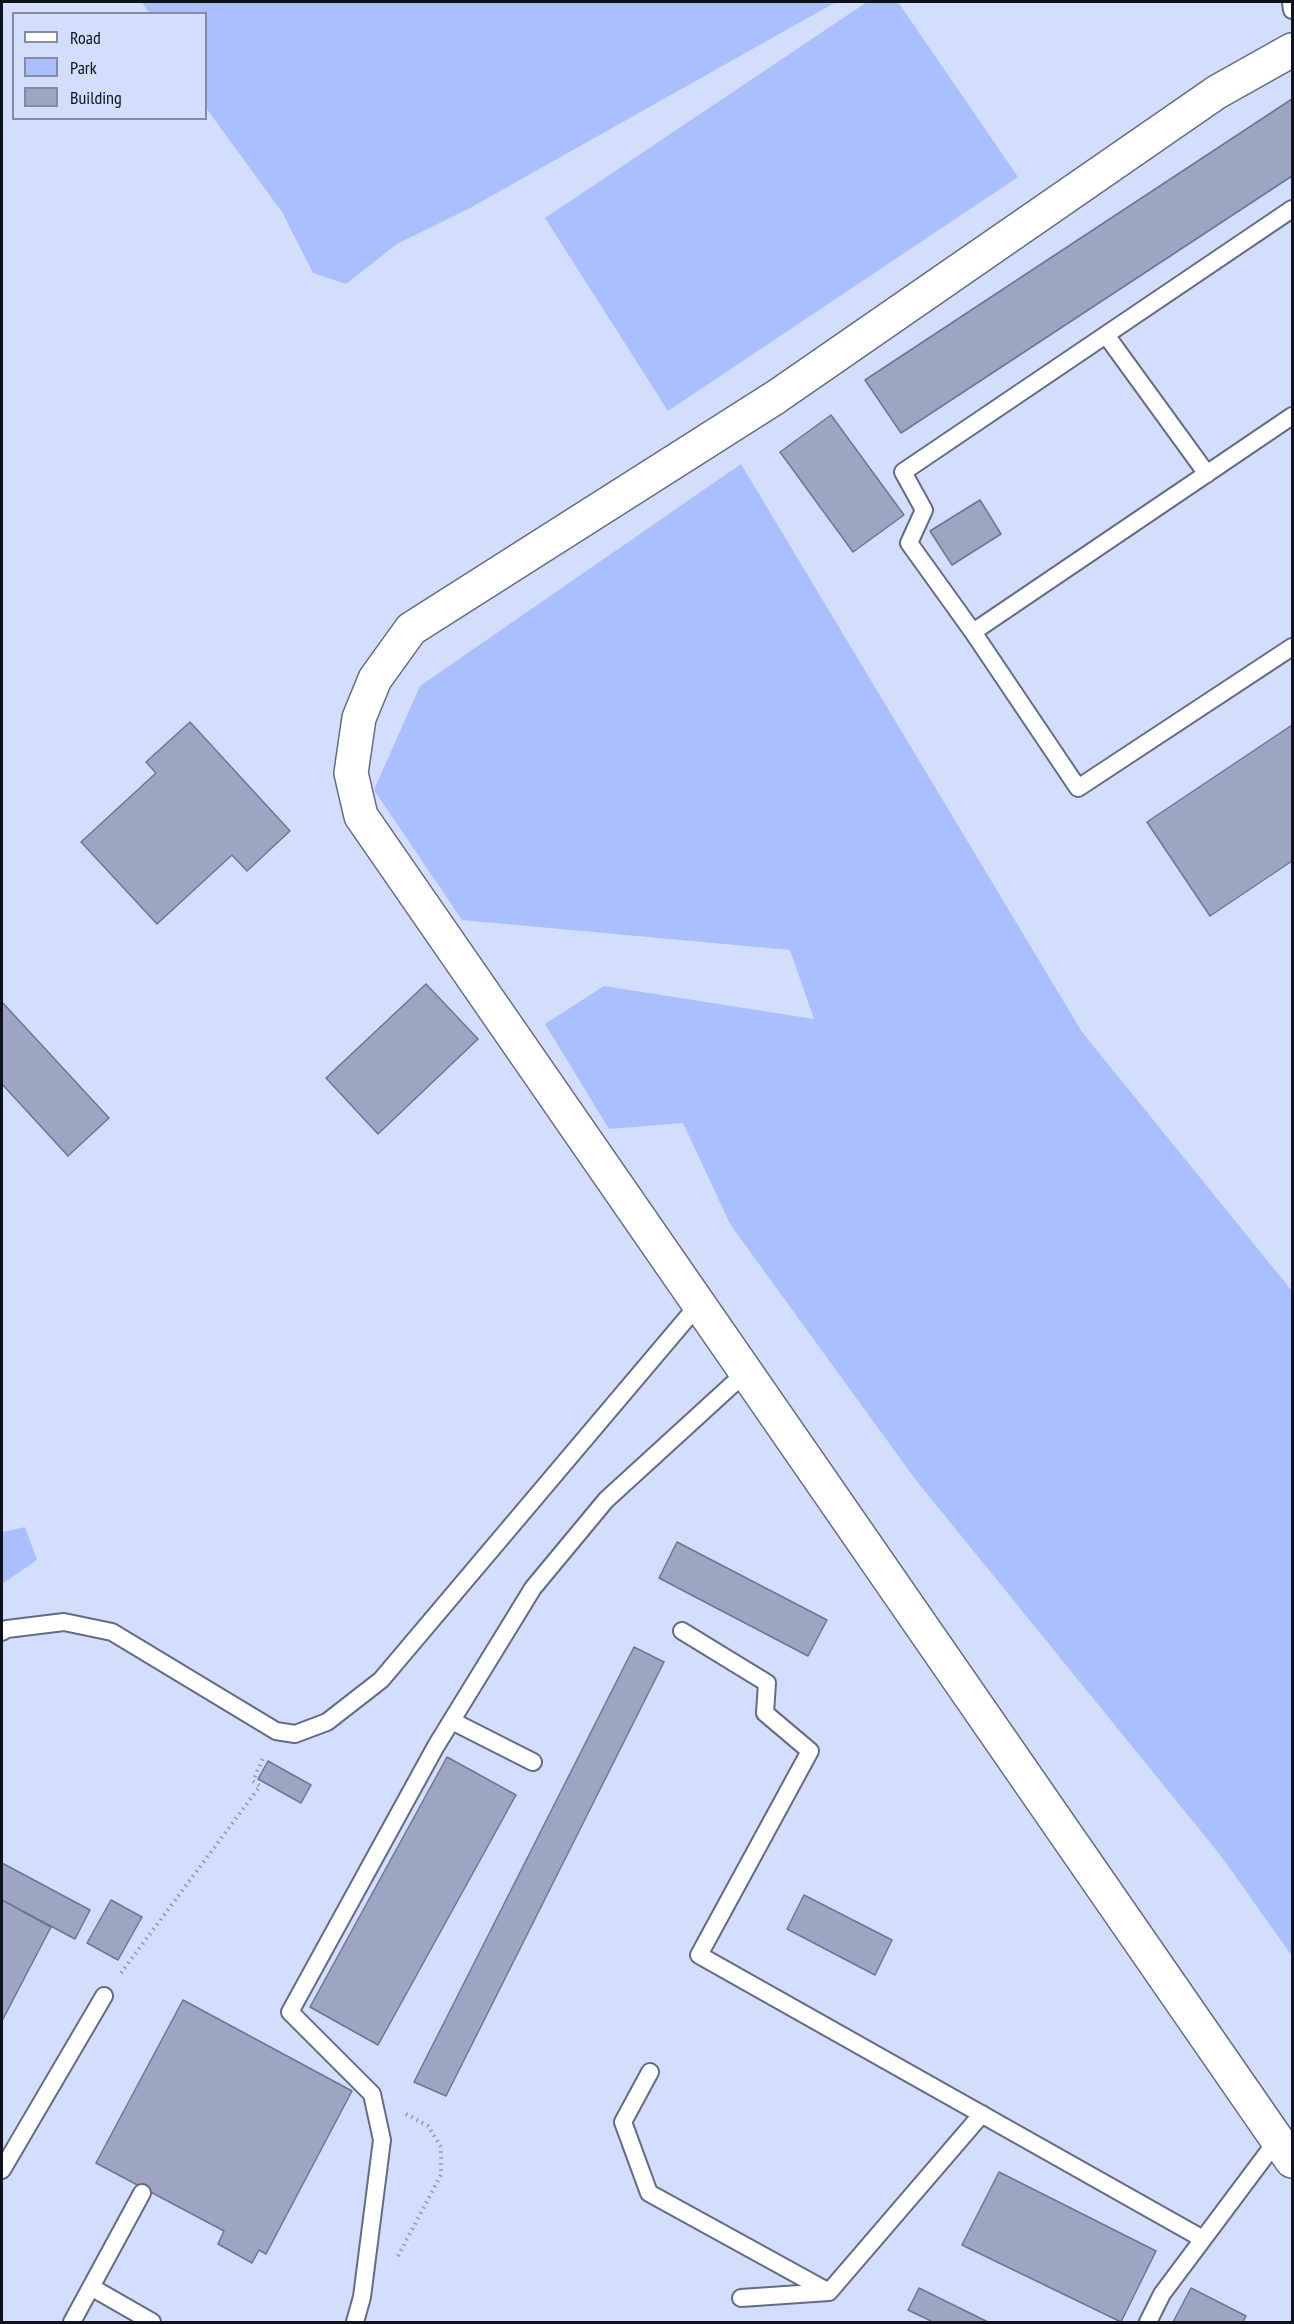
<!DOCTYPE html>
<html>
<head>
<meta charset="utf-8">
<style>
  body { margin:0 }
  #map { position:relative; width:1294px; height:2324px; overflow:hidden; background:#d3defc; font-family:"PT Sans Narrow",sans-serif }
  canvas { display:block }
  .frame { position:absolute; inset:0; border:3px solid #0e121c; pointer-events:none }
  .legend { position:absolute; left:12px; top:12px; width:195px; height:108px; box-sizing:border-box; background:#d3defc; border:2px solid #848ca2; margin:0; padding:8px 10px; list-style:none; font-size:18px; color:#0e121c }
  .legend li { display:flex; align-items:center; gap:12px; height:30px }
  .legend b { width:30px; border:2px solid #848ca2 }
</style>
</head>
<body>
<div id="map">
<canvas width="1294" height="2324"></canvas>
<div class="frame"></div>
<ul class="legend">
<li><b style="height:8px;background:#fff"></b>Road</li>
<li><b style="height:16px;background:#aabffe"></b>Park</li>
<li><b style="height:16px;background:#9ca6c3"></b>Building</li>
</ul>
</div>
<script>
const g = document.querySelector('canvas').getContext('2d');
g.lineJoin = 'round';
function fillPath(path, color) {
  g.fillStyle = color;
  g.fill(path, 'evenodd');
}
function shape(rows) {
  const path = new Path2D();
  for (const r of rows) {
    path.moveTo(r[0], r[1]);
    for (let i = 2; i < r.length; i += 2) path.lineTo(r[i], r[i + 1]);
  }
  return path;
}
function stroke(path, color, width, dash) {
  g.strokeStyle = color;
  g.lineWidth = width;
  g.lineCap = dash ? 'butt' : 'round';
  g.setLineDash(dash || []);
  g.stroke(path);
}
fillPath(shape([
  [142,2,836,2,470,208,397,244,346,284,313,273,282,212,206,108,206,14,149,13],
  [867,2,898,2,1018,177,668,411,545,218],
  [741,464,1082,1032,1292,1291,1292,1956,1221,1856,915,1479,730,1224,683,1123,609,1129,545,1024,604,986,814,1019,790,950,462,920,374,790,420,686],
  [25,1527,37,1560,2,1584,2,1532]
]), '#aabffe');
const building = shape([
  [1292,99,1292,176,901,433,865,380,1292,99],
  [831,415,904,515,853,552,780,452,831,415],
  [980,500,1001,534,952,565,930,531,980,500],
  [190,722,290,831,247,871,232,855,157,924,81,842,156,773,146,762,190,722],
  [1292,725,1292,861,1210,916,1147,822,1292,725],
  [426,984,478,1039,378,1134,326,1078,426,984],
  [2,1002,109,1118,68,1156,2,1084,2,1002],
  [677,1542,827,1620,808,1656,659,1578,677,1542],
  [634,1647,664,1662,446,2096,414,2082,634,1647],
  [447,1757,516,1795,378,2045,310,2007,447,1757],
  [268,1761,311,1785,301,1803,258,1779,268,1761],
  [2,1863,90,1910,75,1939,2,1900,2,1863],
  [804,1895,892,1940,875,1975,787,1929,804,1895],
  [2,1900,51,1927,2,2021,2,1900],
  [111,1900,142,1917,118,1960,87,1943,111,1900],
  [183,2000,352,2091,266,2254,259,2250,252,2263,218,2244,224,2231,96,2163,183,2000],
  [999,2172,1156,2251,1121,2322,962,2245,999,2172],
  [919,2288,988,2322,933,2322,908,2310,919,2288],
  [1191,2288,1246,2316,1243,2322,1173,2322,1191,2288]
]);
fillPath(building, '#9ca6c3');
stroke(building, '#6d7691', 1.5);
const service = shape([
  [1291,2,1292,10],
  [1106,335,1207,474],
  [1292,416,973,632,1078,788,1292,647],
  [973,632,909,543,924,510,903,472,1292,209],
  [682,1631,767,1683,765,1713,810,1751,699,1955,1203,2239],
  [2,1632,7,1629,64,1622,112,1632,276,1731,295,1734,327,1722,381,1680,698,1305],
  [452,1721,533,1762],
  [650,2072,623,2122,649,2193,829,2292],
  [2,2170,104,1996],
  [91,2287,152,2322],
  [741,2298,829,2292,982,2114],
  [72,2322,142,2193],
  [355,2322,362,2297,382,2140,372,2094,290,2012,436,1746,533,1588,606,1500,745,1373],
  [1148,2322,1162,2294,1278,2139]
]);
const minor = shape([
  [1292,50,1217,92,776,397,411,629,375,679,359,718,351,773,361,816,1292,2161]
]);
stroke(service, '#636c87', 20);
stroke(minor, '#636c87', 36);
stroke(shape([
  [121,1973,260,1786,253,1781,264,1756],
  [398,2256,441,2175,441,2147,428,2126,406,2114]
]), '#9199b0', 4, [1.5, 4.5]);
stroke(service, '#fff', 16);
stroke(minor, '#fff', 33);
</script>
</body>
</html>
